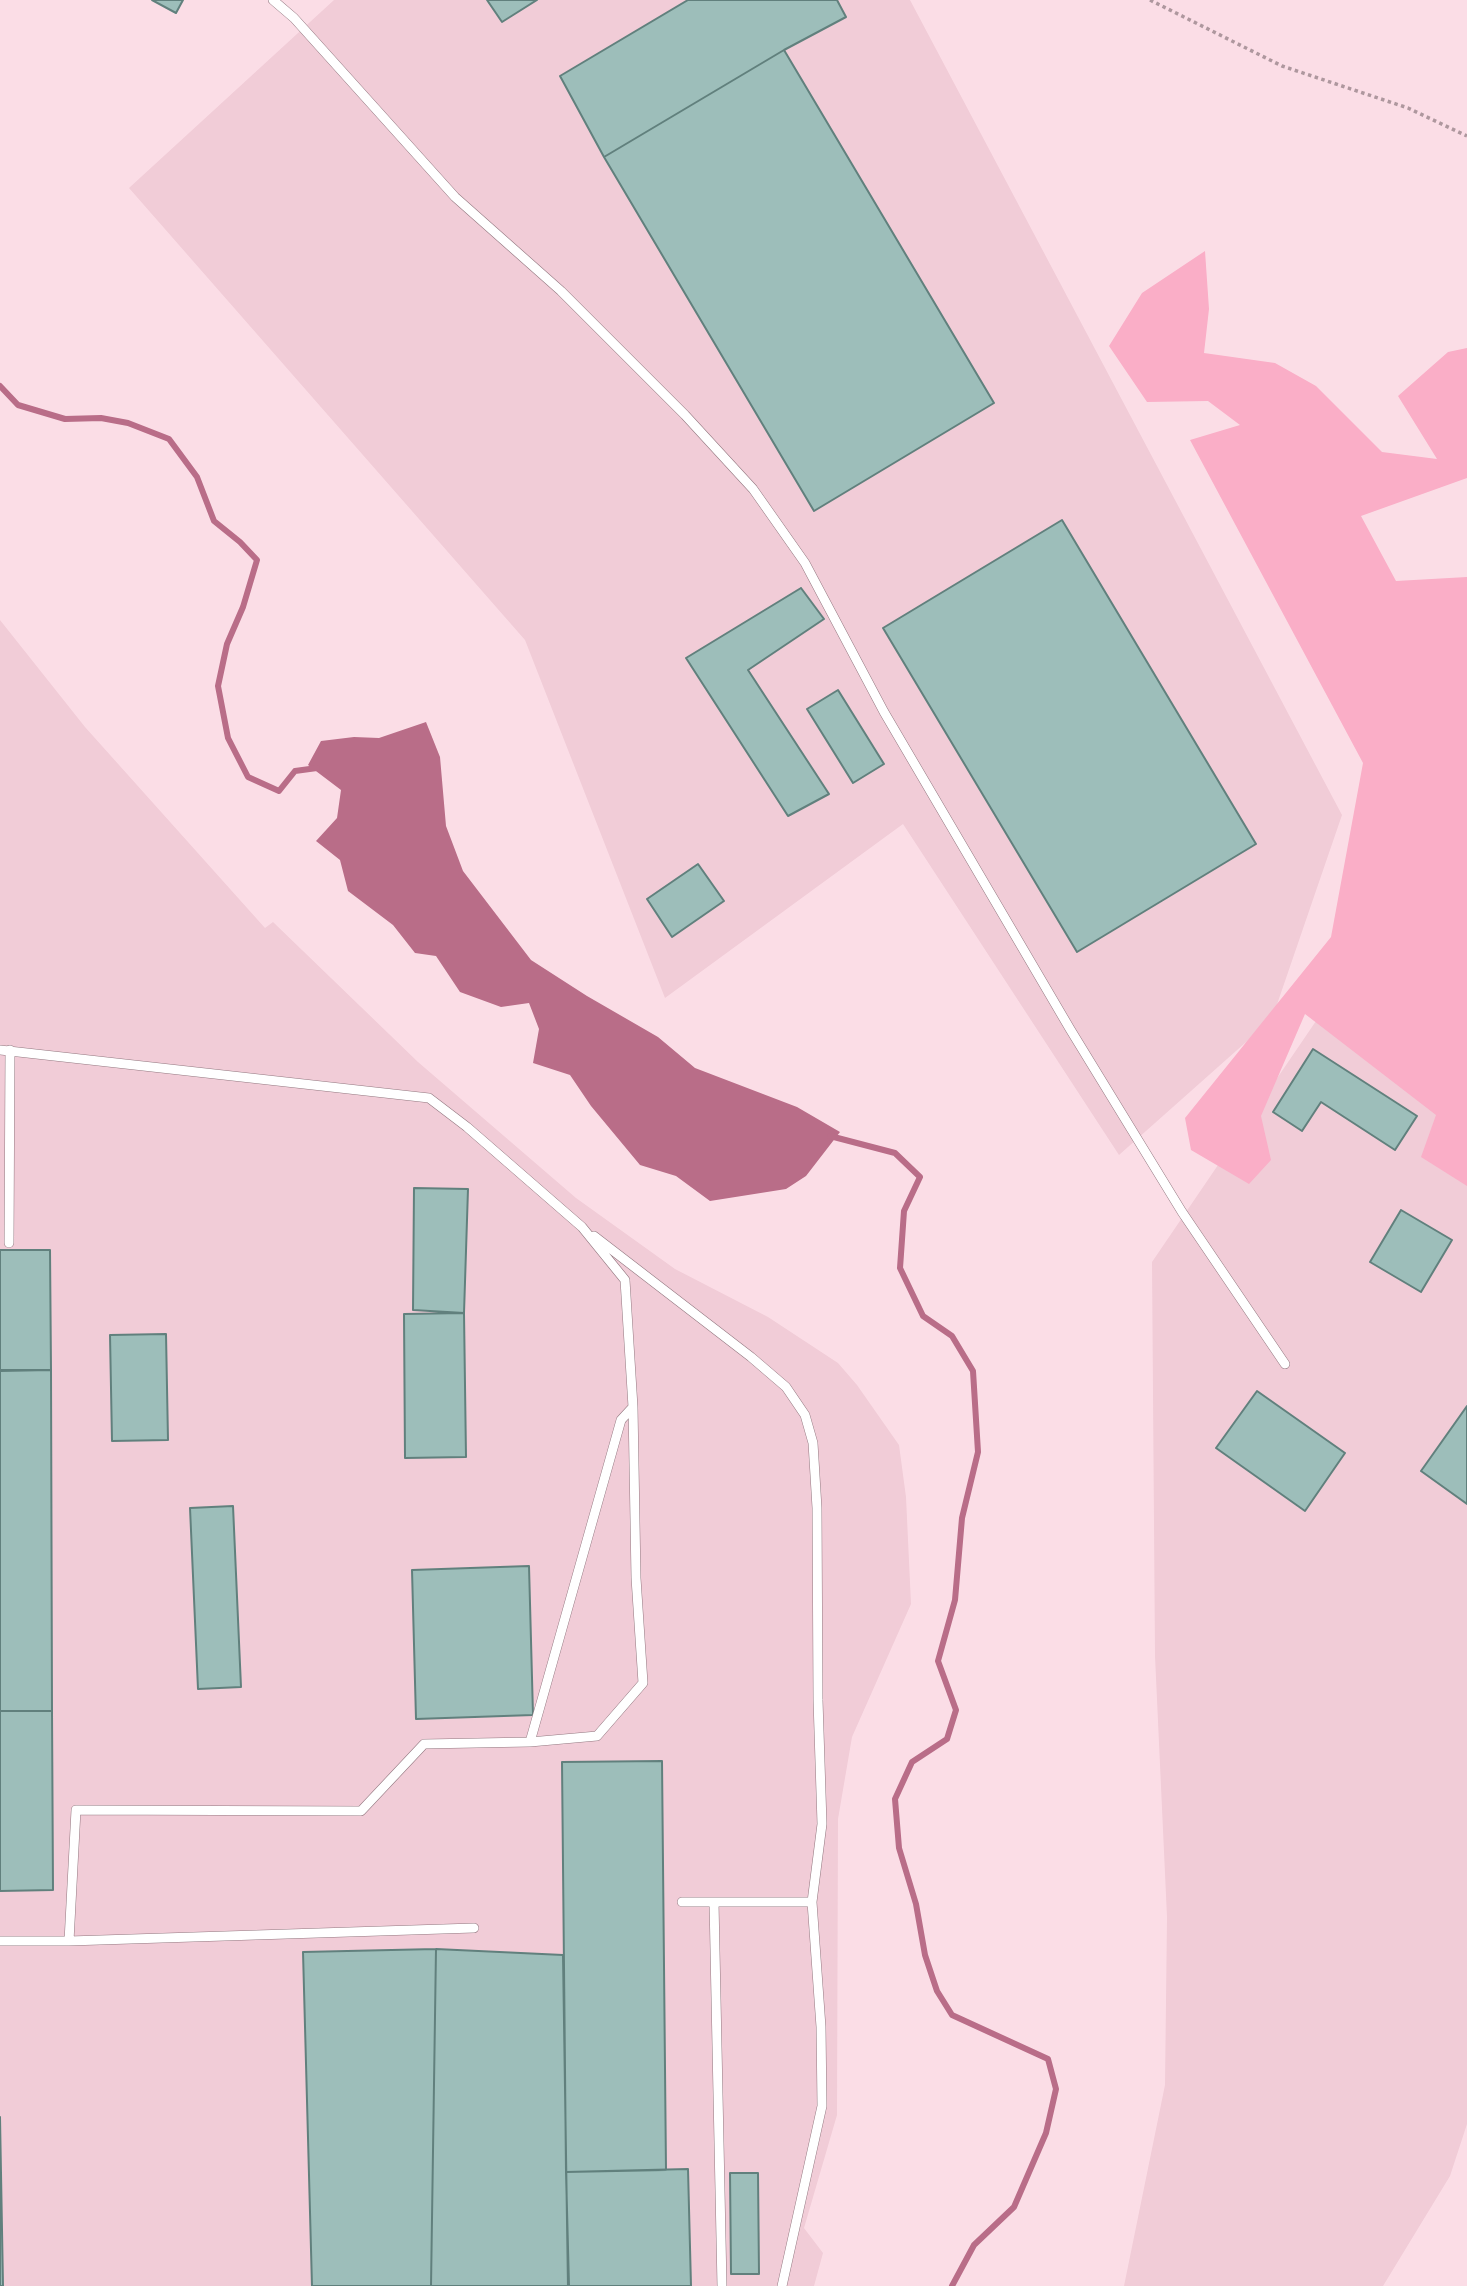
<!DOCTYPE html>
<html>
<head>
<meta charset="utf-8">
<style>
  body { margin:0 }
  canvas { display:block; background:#fbdde6 }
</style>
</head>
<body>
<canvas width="1467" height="2286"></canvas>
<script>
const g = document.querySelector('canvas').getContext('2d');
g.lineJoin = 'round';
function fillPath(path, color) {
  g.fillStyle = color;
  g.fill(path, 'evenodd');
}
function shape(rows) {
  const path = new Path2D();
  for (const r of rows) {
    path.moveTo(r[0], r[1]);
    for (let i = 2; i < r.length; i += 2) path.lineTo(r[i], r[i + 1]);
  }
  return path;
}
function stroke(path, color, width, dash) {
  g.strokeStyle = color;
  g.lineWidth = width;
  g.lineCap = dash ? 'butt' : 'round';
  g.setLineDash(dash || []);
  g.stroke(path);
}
fillPath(shape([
  [334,0,910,0,1342,815,1272,1019,1119,1155,903,824,665,998,525,640,129,188],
  [0,620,85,727,265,928,273,922,418,1062,576,1198,675,1269,768,1317,838,1363,857,1385,899,1445,906,1497,911,1604,852,1737,838,1819,837,2115,804,2228,823,2253,814,2286,0,2286],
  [1331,999,1467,1101,1467,2124,1450,2176,1383,2286,1124,2286,1165,2085,1167,1917,1155,1656,1152,1262]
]), '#f1ccd7');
fillPath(shape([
  [1205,251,1209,309,1204,353,1275,363,1316,386,1382,452,1437,459,1398,396,1448,352,1467,348,1467,478,1361,516,1396,581,1467,577,1467,1186,1421,1157,1436,1115,1305,1014,1261,1116,1271,1160,1249,1184,1191,1150,1185,1118,1331,937,1363,763,1190,440,1240,425,1208,401,1147,402,1109,346,1142,293]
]), '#faaec7');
fillPath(shape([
  [426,722,440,757,446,826,463,871,531,960,587,996,658,1037,695,1068,797,1107,840,1132,806,1176,786,1189,710,1201,676,1176,640,1165,591,1106,570,1075,533,1063,539,1029,529,1003,501,1007,460,992,436,956,415,953,393,925,348,891,340,860,316,841,337,818,341,790,308,765,321,741,354,737,379,738]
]), '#b96d88');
stroke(shape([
  [0,386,18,405,65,419,101,418,128,423,169,439,197,477,214,521,240,542,257,560,243,607,227,644,218,686,228,738,248,777,279,791,295,771,317,768],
  [830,1136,895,1153,920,1177,904,1211,900,1268,923,1316,952,1336,973,1371,978,1452,962,1518,955,1600,938,1661,956,1710,947,1739,912,1762,895,1799,899,1848,916,1904,925,1955,937,1991,952,2015,1048,2059,1056,2089,1046,2133,1014,2207,974,2245,952,2286]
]), '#b96d88', 6);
const building = shape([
  [152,0,183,0,176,13,152,0],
  [487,0,537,0,502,22,487,0],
  [688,0,837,0,846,17,784,50,604,157,560,76,688,0],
  [784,50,994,403,814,511,604,157,784,50],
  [1062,520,1256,844,1077,952,883,628,1062,520],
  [801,588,824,619,748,670,829,794,788,816,686,658,801,588],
  [838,690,884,764,853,783,807,709,838,690],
  [698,864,724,901,672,937,647,899,698,864],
  [1313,1049,1417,1116,1395,1150,1321,1102,1302,1131,1273,1112,1313,1049],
  [414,1188,468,1189,464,1313,413,1310,414,1188],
  [1401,1210,1452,1240,1421,1292,1370,1262,1401,1210],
  [0,1250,50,1250,51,1370,0,1371,0,1250],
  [464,1313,466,1457,405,1458,404,1314,464,1313],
  [166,1334,168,1440,112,1441,110,1335,166,1334],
  [0,1370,51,1370,52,1711,0,1711,0,1370],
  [1257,1391,1345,1453,1305,1511,1216,1448,1257,1391],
  [1467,1406,1467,1504,1421,1471,1467,1406],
  [233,1506,241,1687,198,1689,190,1508,233,1506],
  [529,1566,533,1715,416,1719,412,1570,529,1566],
  [0,1711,52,1711,53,1890,0,1891,0,1711],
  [662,1761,666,2170,566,2172,562,1762,662,1761],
  [436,1949,563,1955,568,2286,431,2286,436,1949],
  [436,1949,431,2286,312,2286,303,1952,436,1949],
  [0,2117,3,2286,0,2286,0,2117],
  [688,2169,691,2286,569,2286,566,2172,688,2169],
  [730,2173,758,2173,759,2274,731,2274,730,2173]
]);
fillPath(building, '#9dbeba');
stroke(building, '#61807d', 2);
const service = shape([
  [273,0,294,18,455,197,561,291,685,415,753,489,805,563,884,712,1070,1029,1182,1212,1285,1364],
  [0,1050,429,1098,467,1127,582,1227,625,1280,633,1407,621,1420,530,1742],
  [594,1236,751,1357,786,1387,805,1415,813,1443,817,1508,818,1700,822,1824,812,1902,821,2027,822,2106,782,2286],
  [9,1243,10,1050],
  [682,1902,812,1902],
  [714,1902,722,2286],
  [474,1928,69,1941,76,1810,361,1811,424,1744,530,1742,597,1736,643,1683,636,1578,633,1407],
  [0,1941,69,1941]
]);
stroke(service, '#937880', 10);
stroke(shape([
  [1150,0,1282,66,1408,108,1467,136]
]), '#ae979e', 3.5, [3.5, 3.5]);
stroke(service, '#fff', 9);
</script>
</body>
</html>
